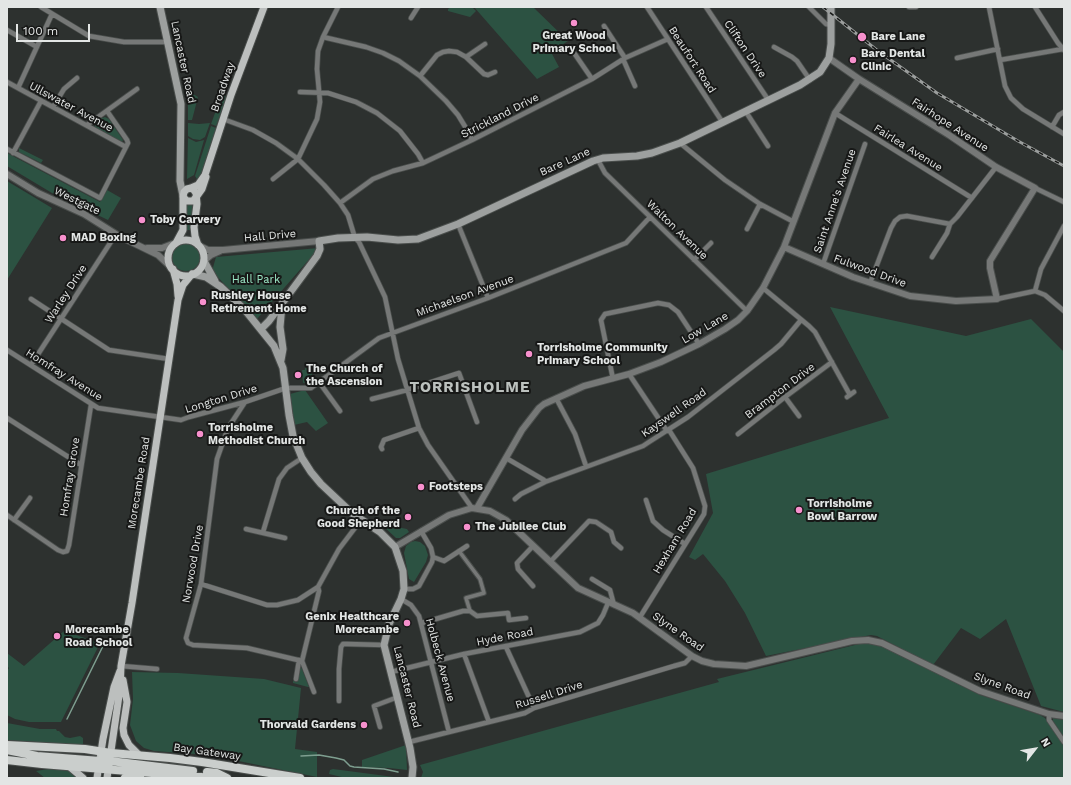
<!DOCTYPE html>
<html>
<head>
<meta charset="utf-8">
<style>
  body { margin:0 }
  #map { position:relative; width:1071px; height:785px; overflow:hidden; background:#2d312f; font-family:"Work Sans",sans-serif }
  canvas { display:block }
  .frame { position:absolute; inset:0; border:8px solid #e3e6e5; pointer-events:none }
  .north { position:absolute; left:1015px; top:729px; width:40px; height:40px; -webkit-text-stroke:3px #171817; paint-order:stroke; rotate:59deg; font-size:11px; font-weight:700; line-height:16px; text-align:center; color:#e3e6e5 }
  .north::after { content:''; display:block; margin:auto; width:14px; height:18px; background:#e3e6e5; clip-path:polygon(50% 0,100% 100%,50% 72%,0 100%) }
  .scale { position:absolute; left:16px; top:24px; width:74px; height:18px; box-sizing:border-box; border:2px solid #e3e6e5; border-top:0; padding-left:5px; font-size:12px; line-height:14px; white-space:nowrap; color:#e3e6e5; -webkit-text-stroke:3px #171817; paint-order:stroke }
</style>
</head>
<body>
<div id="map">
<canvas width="1071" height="785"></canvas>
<div class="frame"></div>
<div class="north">N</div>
<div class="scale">100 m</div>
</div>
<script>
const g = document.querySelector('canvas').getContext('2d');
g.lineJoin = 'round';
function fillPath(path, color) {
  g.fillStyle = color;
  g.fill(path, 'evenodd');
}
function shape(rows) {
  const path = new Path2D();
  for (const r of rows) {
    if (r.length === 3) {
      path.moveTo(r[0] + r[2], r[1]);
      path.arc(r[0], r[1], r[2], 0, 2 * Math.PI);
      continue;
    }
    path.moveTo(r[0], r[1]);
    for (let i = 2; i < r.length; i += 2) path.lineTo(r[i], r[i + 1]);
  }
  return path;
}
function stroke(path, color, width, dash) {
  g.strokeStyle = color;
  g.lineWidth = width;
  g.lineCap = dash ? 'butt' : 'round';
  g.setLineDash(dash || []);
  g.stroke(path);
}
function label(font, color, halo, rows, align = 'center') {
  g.font = font + ' "Work Sans",sans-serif';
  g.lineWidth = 4;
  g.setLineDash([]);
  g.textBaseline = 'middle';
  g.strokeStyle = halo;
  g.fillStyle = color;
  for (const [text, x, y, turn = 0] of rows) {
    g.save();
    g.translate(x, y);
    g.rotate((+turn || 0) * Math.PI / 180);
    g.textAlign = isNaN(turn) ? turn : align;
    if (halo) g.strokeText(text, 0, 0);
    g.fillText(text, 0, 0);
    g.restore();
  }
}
fillPath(shape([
  [451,7,472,7,476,11,470,17,448,11,448,9],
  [474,7,533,7,568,41,551,52,559,67,537,79],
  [191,80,191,84,188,91,198,97,192,120,188,120,188,106,184,81],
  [222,94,225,95,226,99,216,126,211,124],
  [105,117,109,119,123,140,122,142,95,127,95,123,99,119],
  [188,123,199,124,210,123,205,137,200,140,193,139,188,136],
  [211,126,216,128,201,175,198,181,195,176],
  [188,138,196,142,204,140,194,175,187,179],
  [19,148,43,160,41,163,19,152],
  [7,153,100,202,107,190,121,198,108,220,52,193,7,166],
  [7,181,52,208,7,280],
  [186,205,193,205,191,230,185,230],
  [186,257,14],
  [319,248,257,319,212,271,216,257],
  [830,307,966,336,1031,319,1064,352,1064,712,1041,706,1006,619,980,639,961,628,933,665,877,636,871,635,766,656,745,613,725,581,703,554,695,560,689,557,713,513,706,474,889,418],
  [305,368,311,369,313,380,303,383,302,370,305,370],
  [305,390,328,423,316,431,307,422,294,425,290,394],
  [382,524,407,529,409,532,400,538,396,538,382,525],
  [415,541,420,542,425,546,428,555,426,562,414,582,409,579,404,553,406,546,411,542],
  [64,631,100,643,61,722,29,722,15,719,7,715,7,671,9,668,7,666,7,653,24,666],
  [863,643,869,643,881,646,980,695,1040,715,1045,718,1064,746,1064,777,421,778,423,772,420,765,719,682,717,679],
  [300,664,309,687,308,687,293,683,293,681,297,681],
  [132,672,178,673,264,679,301,688,295,749,317,752,317,777,209,755,154,751,144,748,136,741,130,725,133,699],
  [1053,718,1064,720,1064,737,1053,721],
  [7,723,40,729,56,729,57,731,59,731,65,737,70,738,80,736,83,738,83,745,7,740],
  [406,745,407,770,389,768,362,767,362,760],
  [55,768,72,771,81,778,45,778,36,771],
  [333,769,394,777,397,778,346,778,329,774,330,770]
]), '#2c5242');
stroke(shape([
  [67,719,104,644],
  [301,756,319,755,336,758,344,760,350,766,354,767,384,769,398,772]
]), '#7e9f90', 1.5);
const pedestrian = shape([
  [459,551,480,579,484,593,466,598,470,611]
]);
const minor = shape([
  [41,7,89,36,124,42,169,42],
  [647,7,723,123],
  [706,7,769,101],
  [809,7,826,24,831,25],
  [909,7,916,7],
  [989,7,1005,86,1011,98,1023,109,1064,134],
  [1035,7,1058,43,1064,50],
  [411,18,418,7],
  [604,26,625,58],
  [7,30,37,47],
  [323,37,366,47,383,53,399,61,420,76,446,101,458,115,469,133,472,140],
  [570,47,592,79],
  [774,47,792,57,797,61,810,80],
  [466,57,485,44],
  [957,58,998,49],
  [623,59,635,86],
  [1000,60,1063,49],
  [420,76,437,55,443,52,449,51,457,52,466,57,484,74,488,75,495,72],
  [7,82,126,147],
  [18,88,52,14],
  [300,92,328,93,356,102,377,113,400,131,418,154,423,163],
  [53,107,64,89,77,78],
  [746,112,768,146],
  [835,113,972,198],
  [223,119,253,130,276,143,298,159,324,185,340,203,348,215,355,238,359,242,385,297,398,359,419,428,428,445,472,508],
  [87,125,137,89],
  [1052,127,1059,115,1064,112],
  [680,143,725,180,760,204,794,222],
  [7,149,100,198,128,143,127,140,107,111],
  [13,153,41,101],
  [598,160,605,173,747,311],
  [273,179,298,159,317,119,320,102,317,69,318,51,323,37,338,7],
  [1035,188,1064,202],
  [340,203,373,179,393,171,423,163,472,140,592,79,625,58,668,39],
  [458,224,488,298],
  [747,229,760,204],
  [932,257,947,233,950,224],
  [694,260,711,243],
  [823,264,865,144],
  [870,283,891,228,895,221,900,217,907,216,950,224,957,217,996,167],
  [763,288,809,326,815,332,850,395],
  [1035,291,1041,269,1064,226],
  [31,299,109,350,169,359],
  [997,299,1035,291,1045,295,1064,311],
  [7,350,98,408,181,420,189,417,245,402,286,388,311,388,379,338,488,298,626,243,650,217],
  [31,365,116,234],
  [629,374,667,431],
  [613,379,601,320,605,314,658,303,669,305,678,312,699,344],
  [319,382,340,411],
  [785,397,799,416],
  [847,397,854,392],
  [556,398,575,434,586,466],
  [372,399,407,390,459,373,477,422],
  [245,402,228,428,217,459,201,584,186,638,188,643,193,645,247,648,302,661],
  [7,418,81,465],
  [738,434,785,397,832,362],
  [382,449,381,447,384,440,419,428],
  [506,458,544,480,545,482],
  [515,499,521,494,545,482,643,446,649,442,688,417,774,350,781,344,801,320],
  [646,500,653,521,663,530,685,544],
  [7,515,58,550,63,552,67,551,69,545,91,405],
  [14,520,30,498],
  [246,529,285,538],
  [263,532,279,479,287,468,302,458],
  [533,546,517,563,518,569,533,586],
  [433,557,444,561,467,546],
  [550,562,589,521,596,522,611,532,614,542,621,548],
  [592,579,610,590,614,605],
  [201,584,267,605,277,605,298,600,318,587],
  [404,589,413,589,419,586,432,562,433,557,431,548,421,531],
  [401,599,411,605,419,616,449,732],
  [640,617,704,514,705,506,693,468,669,430],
  [422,623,463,611,470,611,477,616,508,613,509,620,526,618],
  [506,647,534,708],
  [464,654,489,722],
  [302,661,319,591,318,587,339,549,361,520],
  [302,661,314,692],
  [121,666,157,669],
  [391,672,464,654,580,632,598,623,603,615,608,603],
  [296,679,299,660],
  [339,701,339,669,341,647,343,644,347,644,384,645],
  [1049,714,1049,720,1064,742],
  [380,727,374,706,398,697],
  [409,742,525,713,534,708,674,666,685,663,692,656]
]);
const tertiary = shape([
  [7,174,38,193,84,214,119,236,158,255,172,268],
  [200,246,208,250,223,250,319,241],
  [784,247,853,277,910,296,956,301,997,299,990,268,990,261,1035,188,996,167,949,135,859,79,829,58],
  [147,248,162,248,175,243],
  [204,261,211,255,220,251],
  [477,508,522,430,539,408,544,404,584,386,629,374,661,362,699,344,725,329,738,320,747,311,763,288,784,247,835,113,859,79],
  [395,547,449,515,472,508,490,511,506,520,578,588,633,613,692,656,702,661,714,664,746,666,852,641,868,640,882,643,980,691,1049,714,1064,716]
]);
const secondary = shape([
  [160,7,181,104,180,181,183,196],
  [204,261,215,281],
  [193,274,206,277,221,287,245,310,274,346,283,368,289,415,293,436,302,458,311,472,321,484,353,514,380,532,395,547,403,571,404,589,401,599,389,624,384,645,410,748,413,767,412,778],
  [261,329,269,321,317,256,320,249,319,241,338,238,367,237,398,240,418,239,458,224,593,161,603,158,637,156,652,153,680,143,800,85,820,72,829,58,831,44,831,7],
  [281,360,283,349,280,327,282,305]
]);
const primary = shape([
  [191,188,198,185,205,175,231,95,264,7],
  [197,196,202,189,206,177],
  [196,197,193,201,187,201,183,197,184,192,187,189,191,188,194,190,196,193,197,204,194,227,195,236,198,245],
  [186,258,18],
  [176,243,183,230,183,197],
  [173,269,177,284,178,296],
  [123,680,127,702,123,728,124,735,129,745,139,755],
  [70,767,83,778],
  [97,778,103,739,114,687,120,671],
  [107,778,120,689,121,666,132,603,178,300,183,285,192,274]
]);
const trunk = shape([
  [7,745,85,749,111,753,170,758,202,762,300,778],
  [7,750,37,756,100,761,104,762,108,765],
  [101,753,105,759,110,761,193,771],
  [7,760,42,764,213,778],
  [207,772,217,773,227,778],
  [125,778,133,776,140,777]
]);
stroke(pedestrian, '#4a4e4c', 5.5);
stroke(minor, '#4a4e4c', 6);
stroke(tertiary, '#4a4e4c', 8);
stroke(secondary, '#4a4e4c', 9);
stroke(primary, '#4a4e4c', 9);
stroke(trunk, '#4a4e4c', 10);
stroke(pedestrian, '#767877', 3.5);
stroke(minor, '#767877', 4.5);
stroke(tertiary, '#767877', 6);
stroke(secondary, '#9da09f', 7);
stroke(primary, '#bcbfbe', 7);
stroke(trunk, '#cacecc', 8);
const rail = shape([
  [823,7,878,51,937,93,1018,141,1064,166]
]);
stroke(rail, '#9b9e9d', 3);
stroke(rail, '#171817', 1.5, [4.5]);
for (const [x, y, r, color] of [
  [574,23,4,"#f790cd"],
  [862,37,5,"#f790cd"],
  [853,60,4,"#f790cd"],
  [142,220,4,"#f790cd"],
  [63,238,4,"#f790cd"],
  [203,302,4,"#f790cd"],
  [529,354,4,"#f790cd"],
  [298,375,4,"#f790cd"],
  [200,434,4,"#f790cd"],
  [421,487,4,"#f790cd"],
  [799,510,4,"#f790cd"],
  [408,517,4,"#f790cd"],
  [467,527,4,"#f790cd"],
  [407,623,4,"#f790cd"],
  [57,636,4,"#f790cd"],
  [364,725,4,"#f790cd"]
]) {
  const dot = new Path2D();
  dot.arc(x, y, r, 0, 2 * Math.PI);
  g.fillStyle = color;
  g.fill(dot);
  stroke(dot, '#171817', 1.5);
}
label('bold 11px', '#e3e6e5', '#171817', [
  ["Great Wood",574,36,"center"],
  ["Primary School",574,49,"center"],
  ["Bare Lane",871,37],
  ["Bare Dental",861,54],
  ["Clinic",861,67],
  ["Toby Carvery",150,220],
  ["MAD Boxing",71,238],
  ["Rushley House",211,296],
  ["Retirement Home",211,309],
  ["Torrisholme Community",537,348],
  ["Primary School",537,361],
  ["The Church of",306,369],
  ["the Ascension",306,382],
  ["Torrisholme",208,428],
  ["Methodist Church",208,441],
  ["Footsteps",429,487],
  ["Torrisholme",807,504],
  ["Bowl Barrow",807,517],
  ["Church of the",400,511,"right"],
  ["Good Shepherd",400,524,"right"],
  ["The Jubilee Club",475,527],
  ["Genix Healthcare",399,617,"right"],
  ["Morecambe",399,630,"right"],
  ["Morecambe",65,630],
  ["Road School",65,643],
  ["Thorvald Gardens",356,725,"right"]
], 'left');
label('11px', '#e3e6e5', '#171817', [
  ["Clifton Drive",745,49,56],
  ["Beaufort Road",692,60,57],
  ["Lancaster Road",183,62,78],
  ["Broadway",223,87,-71],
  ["Ullswater Avenue",71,107,28],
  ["Strickland Drive",500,116,-27],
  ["Fairhope Avenue",950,125,33],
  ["Fairlea Avenue",908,148,32],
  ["Bare Lane",565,162,-24],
  ["Westgate",77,201,26],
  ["Saint Anne's Avenue",835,201,-71],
  ["Walton Avenue",677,230,44],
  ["Hall Drive",270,236,-5],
  ["Fulwood Drive",870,271,20],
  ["Warley Drive",66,294,-57],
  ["Michaelson Avenue",465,296,-20],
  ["Low Lane",705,328,-30],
  ["Homfray Avenue",64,375,32],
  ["Brampton Drive",780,391,-37],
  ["Longton Drive",221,399,-17],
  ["Kayswell Road",674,413,-35],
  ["Homfray Grove",70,477,-81],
  ["Morecambe Road",139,483,-81],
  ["Hexham Road",675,541,-59],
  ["Norwood Drive",193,564,-80],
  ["Slyne Road",678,632,35],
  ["Hyde Road",505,637,-11],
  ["Holbeck Avenue",440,660,75],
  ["Slyne Road",1002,686,20],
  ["Lancaster Road",407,687,76],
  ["Russell Drive",549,695,-18],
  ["Bay Gateway",207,752,8]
]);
label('11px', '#9ce8c6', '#171817', [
  ["Hall Park",256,280]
]);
g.letterSpacing = '1px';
label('bold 15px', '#bcc1be', '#171817', [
  ["TORRISHOLME",470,388]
]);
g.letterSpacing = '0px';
</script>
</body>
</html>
